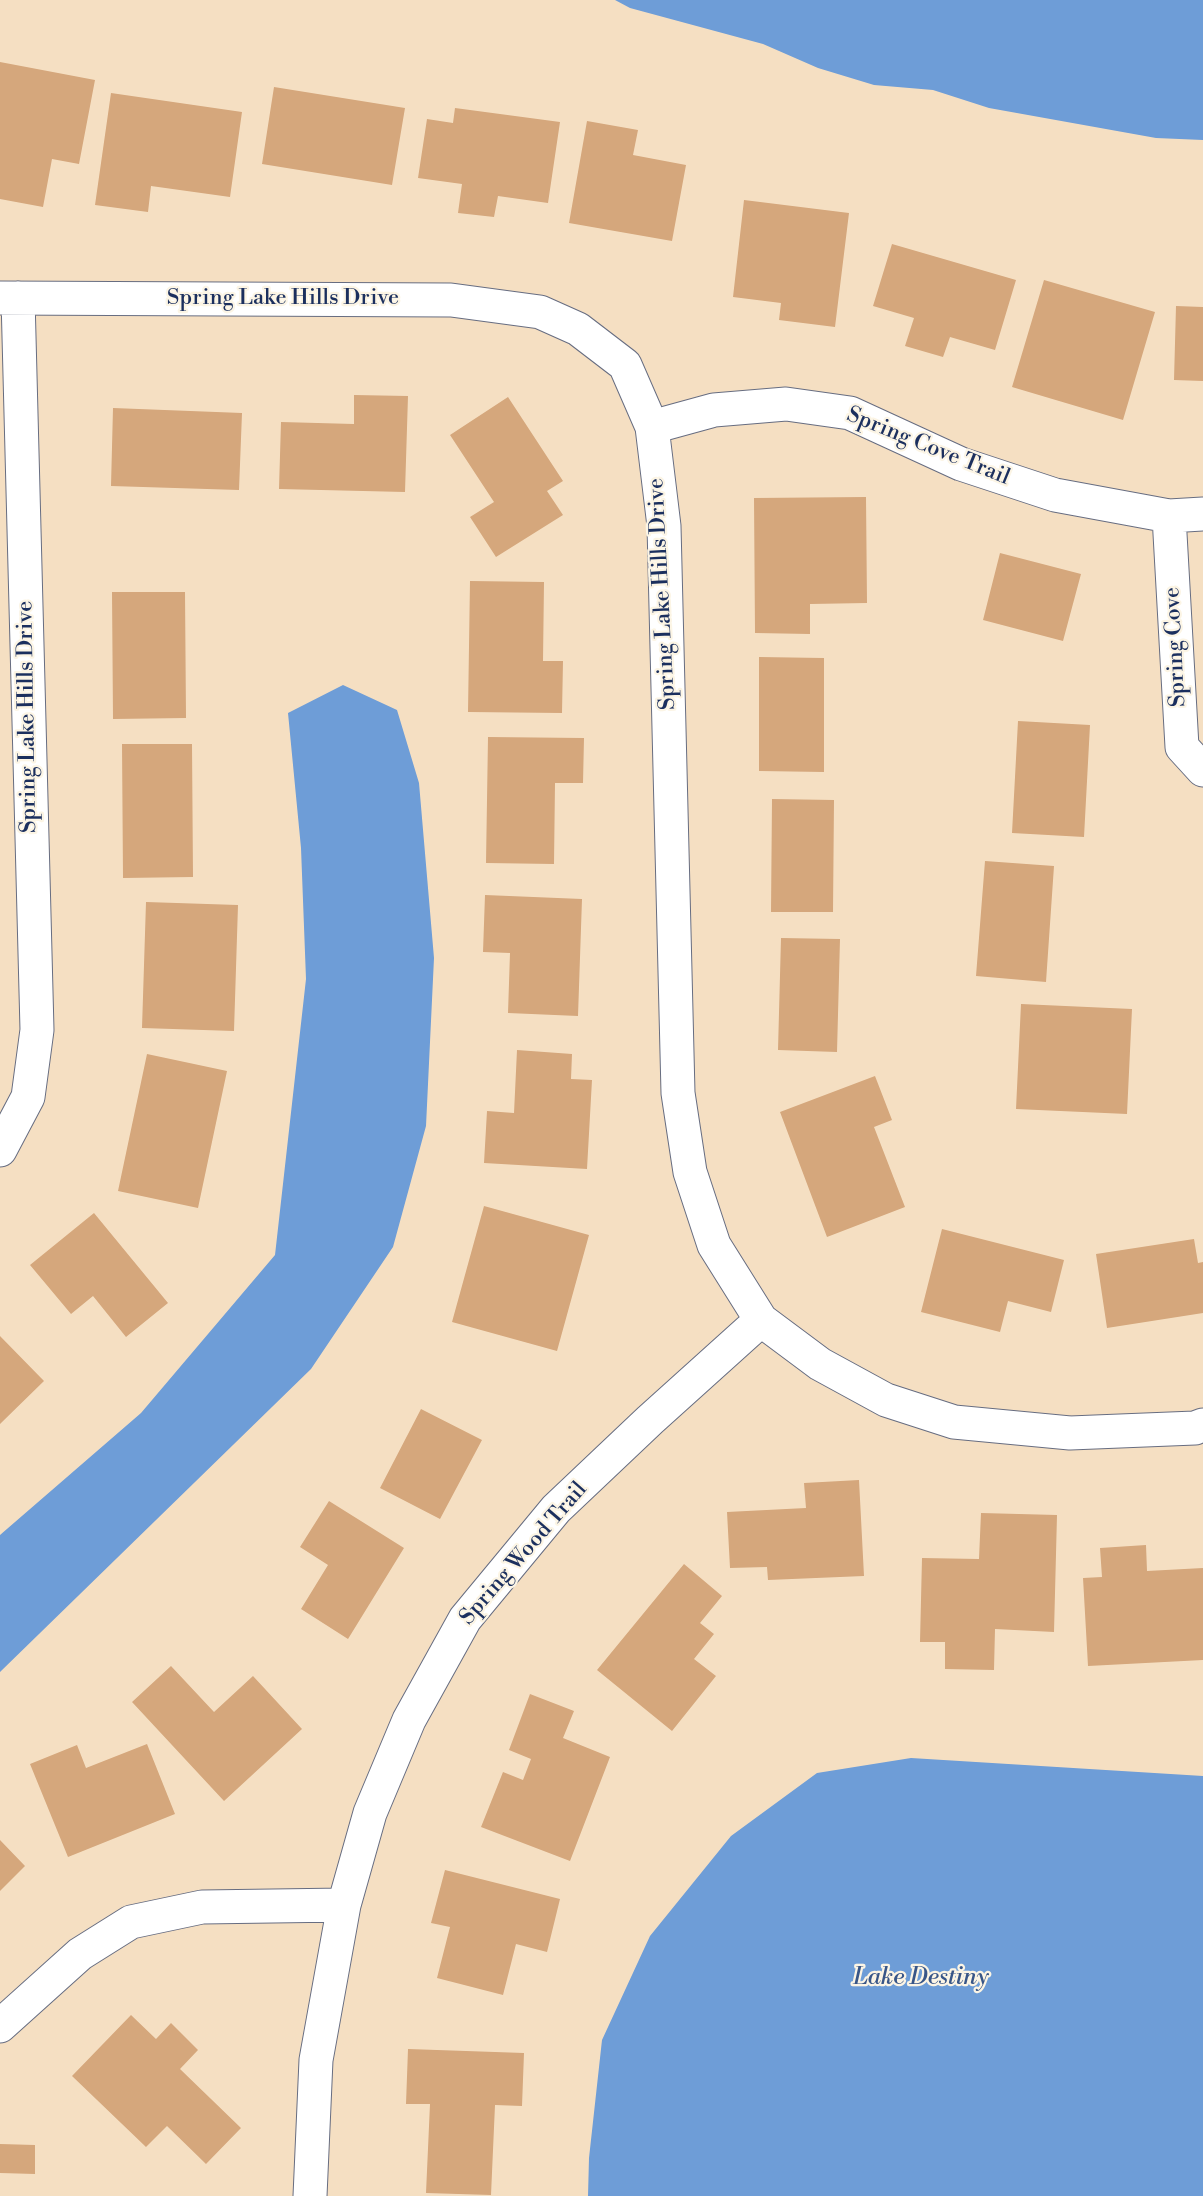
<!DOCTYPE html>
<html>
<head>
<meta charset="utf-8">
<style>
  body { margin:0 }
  canvas { display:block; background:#f5dfc2 }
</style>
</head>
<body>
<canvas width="1203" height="2196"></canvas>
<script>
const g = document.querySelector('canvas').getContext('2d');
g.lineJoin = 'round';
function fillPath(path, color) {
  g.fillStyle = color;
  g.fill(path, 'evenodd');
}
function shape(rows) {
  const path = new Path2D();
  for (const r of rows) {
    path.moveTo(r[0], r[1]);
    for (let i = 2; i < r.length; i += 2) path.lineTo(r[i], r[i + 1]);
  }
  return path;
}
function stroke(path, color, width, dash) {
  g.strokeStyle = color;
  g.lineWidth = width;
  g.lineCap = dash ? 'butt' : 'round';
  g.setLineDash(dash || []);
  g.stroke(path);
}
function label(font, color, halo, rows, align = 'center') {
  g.font = font + ' "Libre Bodoni",serif';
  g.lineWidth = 4.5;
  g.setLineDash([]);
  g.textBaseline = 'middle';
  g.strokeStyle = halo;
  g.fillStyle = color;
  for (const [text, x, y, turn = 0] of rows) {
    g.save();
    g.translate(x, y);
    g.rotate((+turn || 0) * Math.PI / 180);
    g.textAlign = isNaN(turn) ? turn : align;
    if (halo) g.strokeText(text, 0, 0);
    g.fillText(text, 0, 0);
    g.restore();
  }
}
fillPath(shape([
  [615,0,1203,0,1203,140,1156,138,989,108,933,90,874,85,818,68,763,44,630,8],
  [343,685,397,710,419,783,434,958,426,1126,393,1247,311,1369,0,1672,0,1535,141,1413,275,1255,306,979,301,848,288,713],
  [911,1758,1203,1776,1203,2196,588,2196,589,2158,602,2040,650,1936,731,1836,817,1773]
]), '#6e9dd7');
fillPath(shape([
  [0,62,95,80,79,164,52,159,43,207,0,199],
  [274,87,405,108,392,185,262,164],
  [111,93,242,112,230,197,151,186,148,212,95,205],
  [455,108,560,122,548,203,498,196,494,217,458,213,462,184,418,178,427,119,453,123],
  [587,121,638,130,633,155,686,165,672,241,569,223],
  [744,200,849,213,835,327,779,320,781,303,733,297],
  [892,244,1016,280,995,350,950,337,943,357,905,346,914,318,873,306],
  [1044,280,1155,312,1123,420,1012,387],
  [1176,306,1203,307,1203,381,1174,380],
  [354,395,408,396,405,492,279,489,281,422,354,424],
  [508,397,563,481,547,491,563,515,496,557,470,517,494,502,450,435],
  [113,408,242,413,239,490,111,486],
  [866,497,867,603,810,604,810,634,755,633,754,498],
  [1000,553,1081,574,1063,641,983,620],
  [470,581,544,582,543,661,563,661,562,713,468,712],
  [112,592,185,592,186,718,113,719],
  [759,657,824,658,824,772,759,771],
  [1018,721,1090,725,1084,837,1012,833],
  [488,737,584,738,583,783,555,783,554,864,486,863],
  [122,744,192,744,193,877,123,878],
  [772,799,834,800,833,912,771,912],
  [985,861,1054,866,1046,982,976,976],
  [485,895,582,899,578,1016,508,1013,510,953,483,952],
  [146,902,238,905,234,1031,142,1028],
  [781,938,840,939,837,1052,778,1050],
  [1021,1004,1132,1009,1127,1114,1016,1109],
  [517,1050,572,1054,571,1079,592,1080,587,1169,484,1163,487,1111,514,1113],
  [147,1054,227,1071,198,1208,118,1191],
  [875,1076,892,1120,874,1127,905,1207,827,1237,780,1112],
  [484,1206,589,1235,557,1351,452,1322],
  [94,1213,168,1303,126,1337,93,1296,71,1314,30,1265],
  [942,1229,1064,1260,1051,1312,1008,1301,1000,1332,921,1312],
  [1194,1239,1198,1263,1203,1262,1203,1313,1107,1328,1096,1254],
  [0,1336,44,1381,0,1424],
  [421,1409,482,1440,440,1519,380,1488],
  [859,1480,864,1576,768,1580,767,1567,730,1568,727,1512,806,1508,804,1483],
  [329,1501,404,1548,348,1639,301,1609,328,1565,300,1547],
  [981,1513,1057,1515,1054,1632,995,1629,994,1670,945,1669,945,1642,920,1642,922,1558,979,1559],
  [1146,1545,1147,1571,1203,1568,1203,1660,1088,1666,1083,1578,1102,1577,1100,1548],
  [684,1564,722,1596,700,1623,714,1634,694,1659,716,1676,672,1731,597,1670],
  [171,1666,214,1712,253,1676,302,1729,224,1801,132,1702],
  [530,1694,574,1711,563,1738,610,1757,570,1861,481,1827,503,1772,523,1780,531,1759,509,1750],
  [147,1744,175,1814,68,1857,30,1764,77,1745,86,1768],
  [0,1840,25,1866,0,1891],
  [445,1870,560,1899,547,1952,516,1944,503,1995,437,1978,450,1927,431,1923],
  [131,2015,156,2039,171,2023,198,2050,180,2069,241,2128,206,2164,167,2126,146,2147,72,2076],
  [408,2049,524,2053,522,2106,495,2105,491,2195,426,2193,430,2104,406,2104],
  [0,2144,35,2145,35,2174,0,2173]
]), '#d5a77c');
const minor = shape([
  [0,298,451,300,540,312,578,329,625,365,652,427,664,526,678,1093,690,1172,714,1245,761,1320,820,1364,886,1400,954,1422,1070,1433,1195,1428,1203,1425],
  [652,427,714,410,786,404,850,413,961,464,1055,495,1169,516,1203,514],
  [1169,516,1182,747,1203,770],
  [0,1150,28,1097,37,1030,18,298],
  [0,2026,80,1954,131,1922,202,1907,344,1905],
  [310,2196,316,2060,344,1905,370,1813,409,1720,465,1619,556,1509,650,1420,761,1320]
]);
stroke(minor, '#676d81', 35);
stroke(minor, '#fff', 33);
label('22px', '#1b2f5e', '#fcf5e5', [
  ["Spring Lake Hills Drive",283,299],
  ["Spring Cove Trail",928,447,22],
  ["Spring Lake Hills Drive",663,594,-93],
  ["Spring Cove",1176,647,-93],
  ["Spring Lake Hills Drive",28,717,-91],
  ["Spring Wood Trail",524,1554,-49]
]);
label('italic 24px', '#385688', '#fcf5e5', [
  ["Lake Destiny",921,1978]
]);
</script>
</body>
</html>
